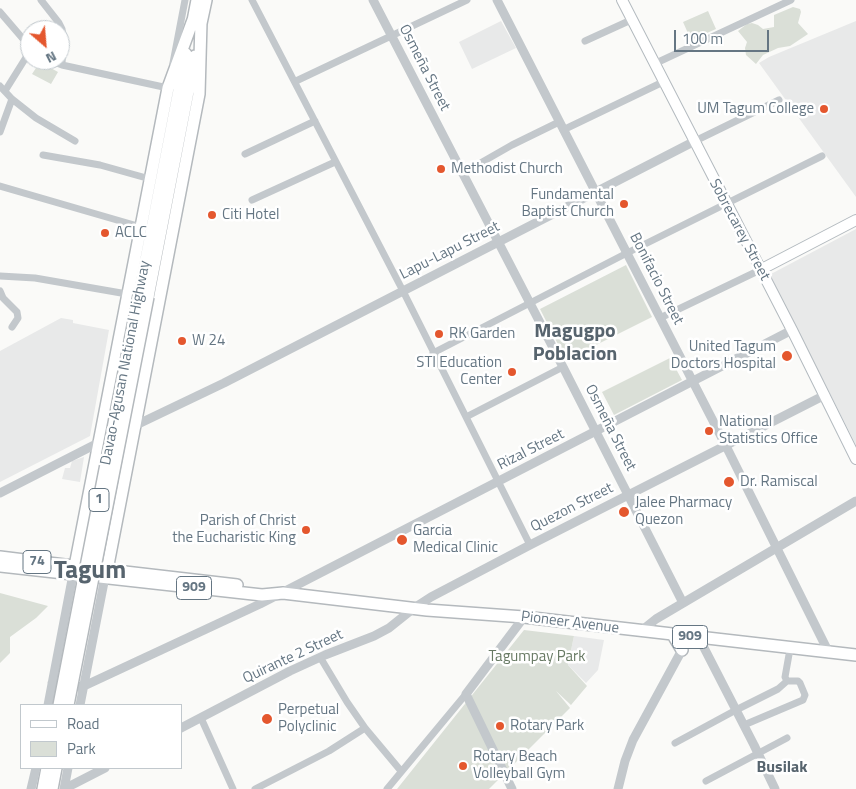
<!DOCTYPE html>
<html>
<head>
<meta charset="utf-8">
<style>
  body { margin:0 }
  #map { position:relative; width:856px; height:789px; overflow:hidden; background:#fafaf8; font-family:"Titillium Web",sans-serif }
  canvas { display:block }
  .legend { position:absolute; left:20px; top:704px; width:162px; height:65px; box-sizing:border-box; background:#fff; border:1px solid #c1c8cd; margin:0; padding:6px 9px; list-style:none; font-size:15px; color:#657683 }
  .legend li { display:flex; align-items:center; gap:10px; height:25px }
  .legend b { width:25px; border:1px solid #c1c8cd }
  .north { position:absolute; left:20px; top:20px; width:50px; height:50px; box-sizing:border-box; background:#fff; border:1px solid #c1c8cd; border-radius:50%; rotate:153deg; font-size:14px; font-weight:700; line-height:20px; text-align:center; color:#657683 }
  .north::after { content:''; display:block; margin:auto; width:18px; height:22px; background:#e4572e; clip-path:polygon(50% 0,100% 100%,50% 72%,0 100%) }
  .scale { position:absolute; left:674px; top:30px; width:95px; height:22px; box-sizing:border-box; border:2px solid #657683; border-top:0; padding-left:6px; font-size:15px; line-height:18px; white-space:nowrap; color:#657683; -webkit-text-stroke:4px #fff; paint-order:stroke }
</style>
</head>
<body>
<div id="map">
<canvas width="856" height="789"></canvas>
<ul class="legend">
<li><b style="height:6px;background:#fff"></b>Road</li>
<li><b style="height:14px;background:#dadfd7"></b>Park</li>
</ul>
<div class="north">N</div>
<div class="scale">100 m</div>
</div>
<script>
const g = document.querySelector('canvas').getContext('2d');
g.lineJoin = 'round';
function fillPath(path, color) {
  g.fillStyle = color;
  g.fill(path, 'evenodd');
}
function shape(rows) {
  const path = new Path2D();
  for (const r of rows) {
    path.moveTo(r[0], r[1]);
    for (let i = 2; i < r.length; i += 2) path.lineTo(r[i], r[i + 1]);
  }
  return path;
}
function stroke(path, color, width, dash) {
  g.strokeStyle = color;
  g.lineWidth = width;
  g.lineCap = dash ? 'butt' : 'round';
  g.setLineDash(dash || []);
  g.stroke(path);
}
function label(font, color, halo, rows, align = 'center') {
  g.font = font + ' "Titillium Web",sans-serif';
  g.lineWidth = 5;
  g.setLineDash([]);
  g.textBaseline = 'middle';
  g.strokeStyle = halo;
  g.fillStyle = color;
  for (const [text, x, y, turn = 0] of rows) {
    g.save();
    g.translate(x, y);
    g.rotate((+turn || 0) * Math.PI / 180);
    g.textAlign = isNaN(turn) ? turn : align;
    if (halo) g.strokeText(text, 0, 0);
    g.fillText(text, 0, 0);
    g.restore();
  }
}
fillPath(shape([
  [501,21,516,48,472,69,459,42],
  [856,21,856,197,759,63,769,57],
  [856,229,856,445,772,280,771,274],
  [61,318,73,320,73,323,109,330,90,436,0,482,0,351],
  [84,457,80,482,62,479,65,468,70,468,72,461],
  [574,636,604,640,598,670,586,683,568,665]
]), '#e8e9e9');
fillPath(shape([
  [793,7,800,9,801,12,798,23,808,34,790,46,778,48,763,55,756,64,746,55,745,48,747,42,738,31,747,24,752,23,758,25,763,29,774,27,774,15],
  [708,11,716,29,691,40,683,22],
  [40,62,58,72,51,84,32,74],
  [626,265,652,317,566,360,540,309],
  [670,358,682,380,614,415,602,392],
  [0,593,48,606,36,618,10,637,10,653,0,663],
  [524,630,574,636,568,665,587,686,571,705,556,691,570,708,489,789,397,789]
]), '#dadfd7');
const secondary = shape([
  [622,0,792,330,856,459],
  [760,270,856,220]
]);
const trunk = shape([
  [192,26,197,0],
  [200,28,206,0],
  [139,295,186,54],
  [148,297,195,56],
  [0,557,81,567],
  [0,566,262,595,283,593,427,610,524,617,856,655],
  [99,569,237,585],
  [82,575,75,566,168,88,193,20],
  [97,577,107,570,199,94,201,22],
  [673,635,682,650],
  [43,789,47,768],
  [52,789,56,768]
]);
stroke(secondary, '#b3babf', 12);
stroke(trunk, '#b4b9bd', 14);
stroke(shape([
  [41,0,59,23,62,29,63,38,62,65],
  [252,0,403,291,530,545],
  [0,12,30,47],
  [585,41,631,20],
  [49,60,62,65,168,88,168,85],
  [173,63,185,0],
  [654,64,791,0],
  [296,81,467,0],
  [0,86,12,99,36,118,75,141],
  [5,91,30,51],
  [563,130,663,82],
  [0,132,12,99],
  [693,142,779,100],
  [245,154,315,121],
  [43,155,100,165,150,179],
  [463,173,512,145,559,122],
  [0,186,141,227],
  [252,200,335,162],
  [0,276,35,278,127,294],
  [0,291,3,298,17,312,18,318,12,327],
  [660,318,760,270],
  [433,353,627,253,822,156],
  [466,417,563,367],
  [320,657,347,702,365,728,401,771],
  [787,681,785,677,790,649],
  [201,718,233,789],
  [675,743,736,710,778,689,787,681,798,681,800,683,805,695,803,700,744,725],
  [706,781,787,738],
  [255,789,329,751,365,728],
  [387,789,466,694]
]), '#c3c8cc', 7);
stroke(shape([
  [373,0,563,367,683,603],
  [497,0,729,452,829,653],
  [132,427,224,383,693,142],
  [0,493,102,441],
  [641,631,656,619,856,501],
  [699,638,754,745,775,789],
  [52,683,75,687,84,686,260,604,792,330],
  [48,705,74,569],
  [80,705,106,572],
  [181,728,290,671,325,655,374,636,389,628,414,608,431,597,530,545,825,395],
  [31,789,36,768],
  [64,789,105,768],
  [64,789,68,768],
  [512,789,466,694,524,617],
  [618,789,625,761,633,740,689,637]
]), '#c3c8cc', 9);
stroke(secondary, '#fff', 10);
stroke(trunk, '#fff', 11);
const trunkBridge = shape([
  [59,705,139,295],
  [68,705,148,297]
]);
stroke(trunkBridge, '#b4b9bd', 14, []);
stroke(trunkBridge, '#fff', 11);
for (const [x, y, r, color] of [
  [824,109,5,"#e4572e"],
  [441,169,5,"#e4572e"],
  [624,204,5,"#e4572e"],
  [212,215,5,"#e4572e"],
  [105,233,5,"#e4572e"],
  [439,334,5,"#e4572e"],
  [182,341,5,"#e4572e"],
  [787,356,6,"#e4572e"],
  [512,372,5,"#e4572e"],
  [709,431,5,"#e4572e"],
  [729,482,6,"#e4572e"],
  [624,512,6,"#e4572e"],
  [306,530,5,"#e4572e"],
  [402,540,6,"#e4572e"],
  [267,719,6,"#e4572e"],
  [500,726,5,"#e4572e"],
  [463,766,5,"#e4572e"]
]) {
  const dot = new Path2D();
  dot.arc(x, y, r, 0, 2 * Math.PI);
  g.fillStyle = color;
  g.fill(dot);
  stroke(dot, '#fff', 2);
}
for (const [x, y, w] of [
  [99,500,20],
  [37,562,28],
  [194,588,35],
  [690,637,35]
]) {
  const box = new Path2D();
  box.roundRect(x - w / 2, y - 11.5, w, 23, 4);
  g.fillStyle = '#fff';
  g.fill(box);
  stroke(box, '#657683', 1);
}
label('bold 14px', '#657683', null, [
  ["1",99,500],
  ["74",37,562],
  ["909",194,588],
  ["909",690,637]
]);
label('15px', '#657683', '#fff', [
  ["Osmeña Street",424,68,63],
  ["Sobrecarey Street",739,230,62],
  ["Lapu-Lapu Street",450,251,-27],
  ["Bonifacio Street",656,279,63],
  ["Davao-Agusan National Highway",126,363,-79],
  ["Osmeña Street",610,428,63],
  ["Rizal Street",531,450,-27],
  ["Quezon Street",572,508,-27],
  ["Pioneer Avenue",570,623,7],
  ["Quirante 2 Street",293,657,-25]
]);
label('15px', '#657683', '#fff', [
  ["UM Tagum College",814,109,"right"],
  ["Methodist Church",451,169],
  ["Fundamental",614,195,"right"],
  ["Baptist Church",614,212,"right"],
  ["Citi Hotel",222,215],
  ["ACLC",115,233],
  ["RK Garden",449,334],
  ["W 24",192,341],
  ["United Tagum",776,347,"right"],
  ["Doctors Hospital",776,364,"right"],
  ["STI Education",502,363,"right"],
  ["Center",502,380,"right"],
  ["National",719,422],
  ["Statistics Office",719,439],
  ["Dr. Ramiscal",740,482],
  ["Jalee Pharmacy",635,503],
  ["Quezon",635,520],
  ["Parish of Christ",296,521,"right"],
  ["the Eucharistic King",296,538,"right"],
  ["Garcia",413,531],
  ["Medical Clinic",413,548],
  ["Perpetual",278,710],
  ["Polyclinic",278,727],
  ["Rotary Park",510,726],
  ["Rotary Beach",473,757],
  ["Volleyball Gym",473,774]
], 'left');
label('15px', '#687a64', '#fff', [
  ["Tagumpay Park",537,657]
]);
label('bold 16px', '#57646e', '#fff', [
  ["Busilak",782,768]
]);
label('bold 20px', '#57646e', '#fff', [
  ["Magugpo",575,332],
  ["Poblacion",575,355]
]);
label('bold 25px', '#57646e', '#fff', [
  ["Tagum",90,572]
]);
</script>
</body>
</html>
